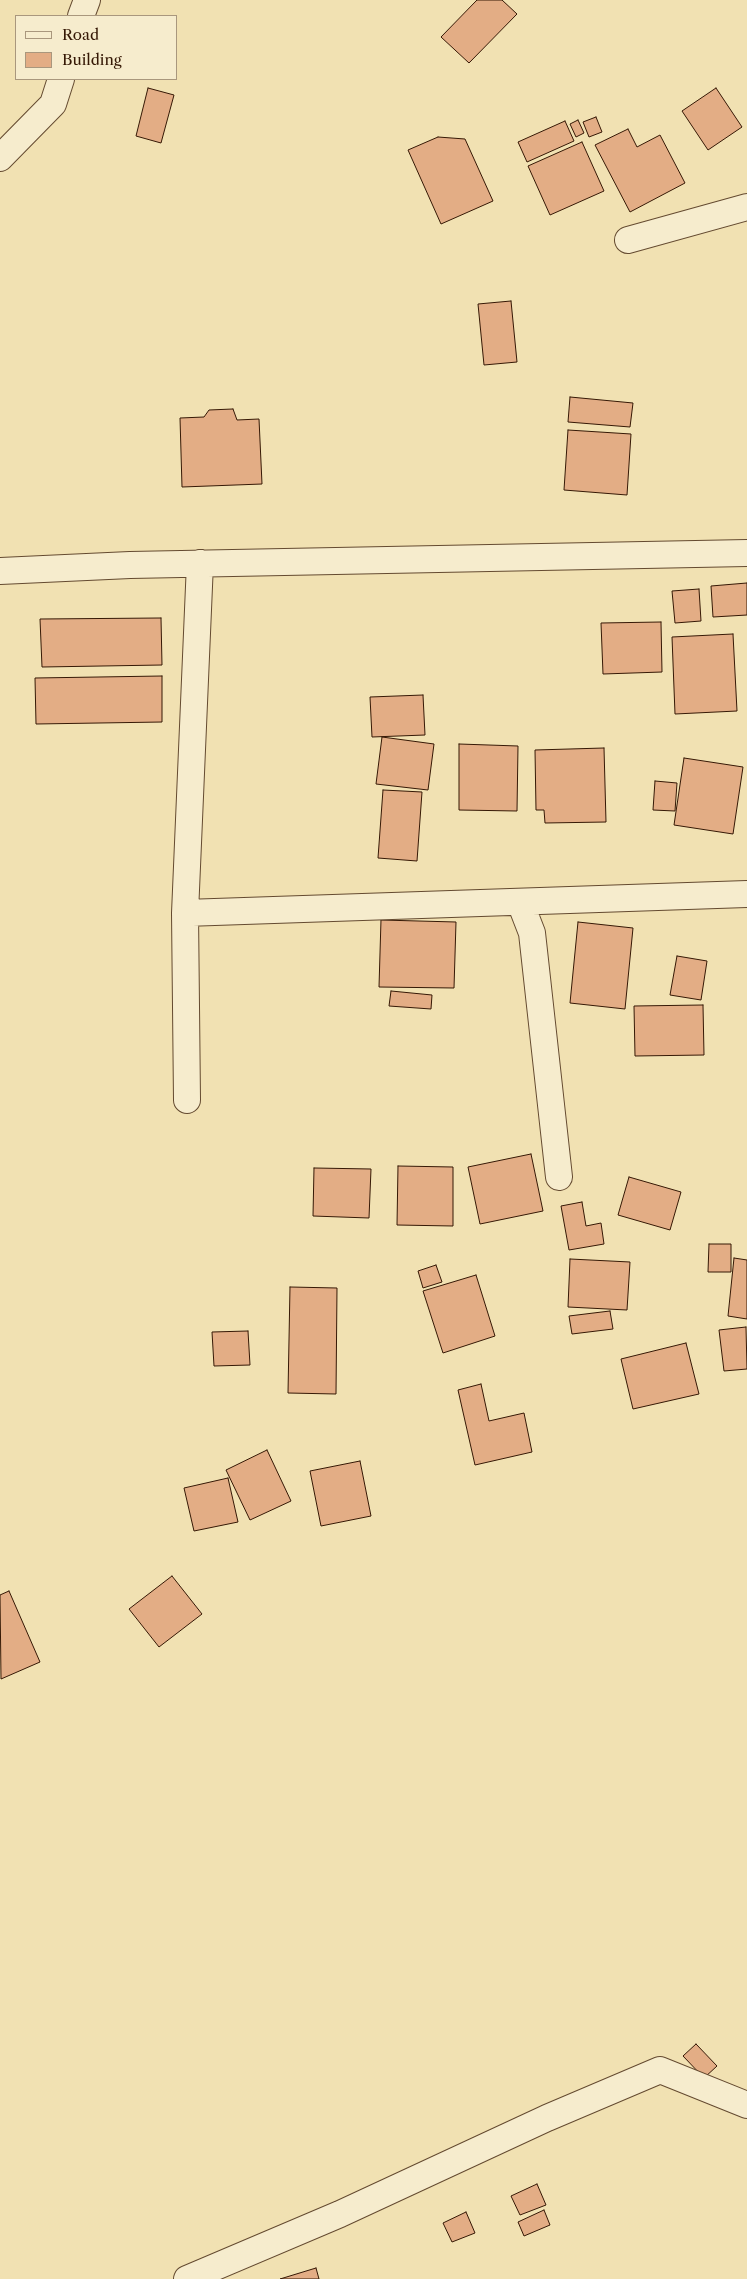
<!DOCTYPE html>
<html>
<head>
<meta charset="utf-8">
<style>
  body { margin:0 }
  #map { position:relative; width:747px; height:2279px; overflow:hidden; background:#f1e1b2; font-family:"Libre Caslon Text",serif }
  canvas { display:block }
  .legend { position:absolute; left:15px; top:15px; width:162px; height:65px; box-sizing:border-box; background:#f6eccd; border:1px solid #a9977d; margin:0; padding:6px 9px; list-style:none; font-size:15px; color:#351805 }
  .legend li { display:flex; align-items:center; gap:10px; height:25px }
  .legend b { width:25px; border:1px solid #a9977d }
</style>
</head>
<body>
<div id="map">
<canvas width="747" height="2279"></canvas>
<ul class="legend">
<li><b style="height:6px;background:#f6eccd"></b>Road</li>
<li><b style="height:14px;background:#e3ad85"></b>Building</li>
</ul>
</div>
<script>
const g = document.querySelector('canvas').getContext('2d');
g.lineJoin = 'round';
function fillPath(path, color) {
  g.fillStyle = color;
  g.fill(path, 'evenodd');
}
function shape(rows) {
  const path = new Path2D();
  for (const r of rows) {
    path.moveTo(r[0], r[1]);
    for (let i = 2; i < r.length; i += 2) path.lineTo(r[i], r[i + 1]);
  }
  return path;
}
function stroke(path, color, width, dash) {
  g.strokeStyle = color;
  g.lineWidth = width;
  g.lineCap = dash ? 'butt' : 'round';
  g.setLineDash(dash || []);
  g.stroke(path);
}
const building = shape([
  [477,0,502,0,517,14,469,63,441,37,477,0],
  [148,88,174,95,161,143,136,136,148,88],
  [716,88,742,127,708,150,682,111,716,88],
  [596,117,602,132,589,137,583,122,596,117],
  [578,120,584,133,576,137,570,124,578,120],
  [565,121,574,141,527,162,518,142,565,121],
  [628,129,637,147,660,135,685,183,630,212,595,145,628,129],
  [438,137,465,139,493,201,441,224,408,150,438,137],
  [582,142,604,191,550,215,528,166,582,142],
  [511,301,517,362,484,365,478,304,511,301],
  [570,397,633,403,630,427,568,422,570,397],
  [233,409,237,420,259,419,262,484,182,487,180,418,204,417,209,410,233,409],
  [568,430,631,434,627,495,564,490,568,430],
  [747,583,747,615,713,617,711,586,747,583],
  [699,589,701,621,675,623,672,591,699,589],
  [161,618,162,665,42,667,40,619,161,618],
  [661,622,662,672,603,674,601,623,661,622],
  [733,634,737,711,675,714,672,637,733,634],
  [162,676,162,722,36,724,35,678,162,676],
  [423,695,425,735,372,737,370,697,423,695],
  [382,737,434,744,428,790,376,784,382,737],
  [459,744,518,746,517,811,459,810,459,744],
  [604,748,606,822,545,823,544,810,536,810,535,750,604,748],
  [684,758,743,767,733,834,674,825,684,758],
  [655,781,677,783,675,811,653,810,655,781],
  [383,790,422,792,417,861,378,858,383,790],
  [381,920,456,922,454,988,379,987,381,920],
  [578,922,633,928,625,1009,570,1003,578,922],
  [677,956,707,961,701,1000,670,995,677,956],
  [391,991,432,995,431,1009,389,1006,391,991],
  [703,1005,704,1055,635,1056,634,1006,703,1005],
  [531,1154,543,1211,480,1224,468,1167,531,1154],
  [398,1166,453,1167,453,1226,397,1225,398,1166],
  [314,1168,371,1169,369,1218,313,1216,314,1168],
  [629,1177,681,1192,670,1230,618,1215,629,1177],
  [582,1202,586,1226,601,1223,604,1244,569,1250,561,1206,582,1202],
  [709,1244,731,1244,731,1272,708,1272,709,1244],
  [734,1258,747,1260,747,1319,728,1316,734,1258],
  [570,1259,630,1262,627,1310,568,1307,570,1259],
  [436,1265,442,1282,423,1288,418,1271,436,1265],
  [476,1275,495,1336,443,1353,423,1291,476,1275],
  [290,1287,337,1288,336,1394,288,1393,290,1287],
  [610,1311,613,1329,572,1334,569,1316,610,1311],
  [746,1327,747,1369,724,1371,719,1330,746,1327],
  [248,1331,250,1365,214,1366,212,1332,248,1331],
  [686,1343,699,1394,633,1409,621,1359,686,1343],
  [481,1384,489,1421,524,1413,532,1452,475,1465,458,1390,481,1384],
  [267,1450,291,1501,250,1520,226,1470,267,1450],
  [360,1461,371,1516,321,1526,310,1471,360,1461],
  [228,1478,238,1522,194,1531,184,1488,228,1478],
  [172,1576,202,1614,159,1647,129,1609,172,1576],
  [9,1591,40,1662,1,1679,0,1595,9,1591],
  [696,2044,717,2066,704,2078,683,2056,696,2044],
  [537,2184,546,2205,520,2215,511,2196,537,2184],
  [544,2210,550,2225,524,2236,518,2222,544,2210],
  [466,2212,475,2233,452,2242,443,2223,466,2212],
  [316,2268,319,2279,280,2279,316,2268]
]);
fillPath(building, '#e3ad85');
stroke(building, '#351805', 1);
const minor = shape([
  [81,16,87,0],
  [0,158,53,104,61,79],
  [628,240,747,207],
  [0,571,130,565,747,553],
  [520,902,532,933,559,1177],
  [185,913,747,894],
  [187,1100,185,913,200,563],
  [187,2279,340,2214,547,2118,660,2070,747,2105]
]);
stroke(minor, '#644a30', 28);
stroke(minor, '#f6eccd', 26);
</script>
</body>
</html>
